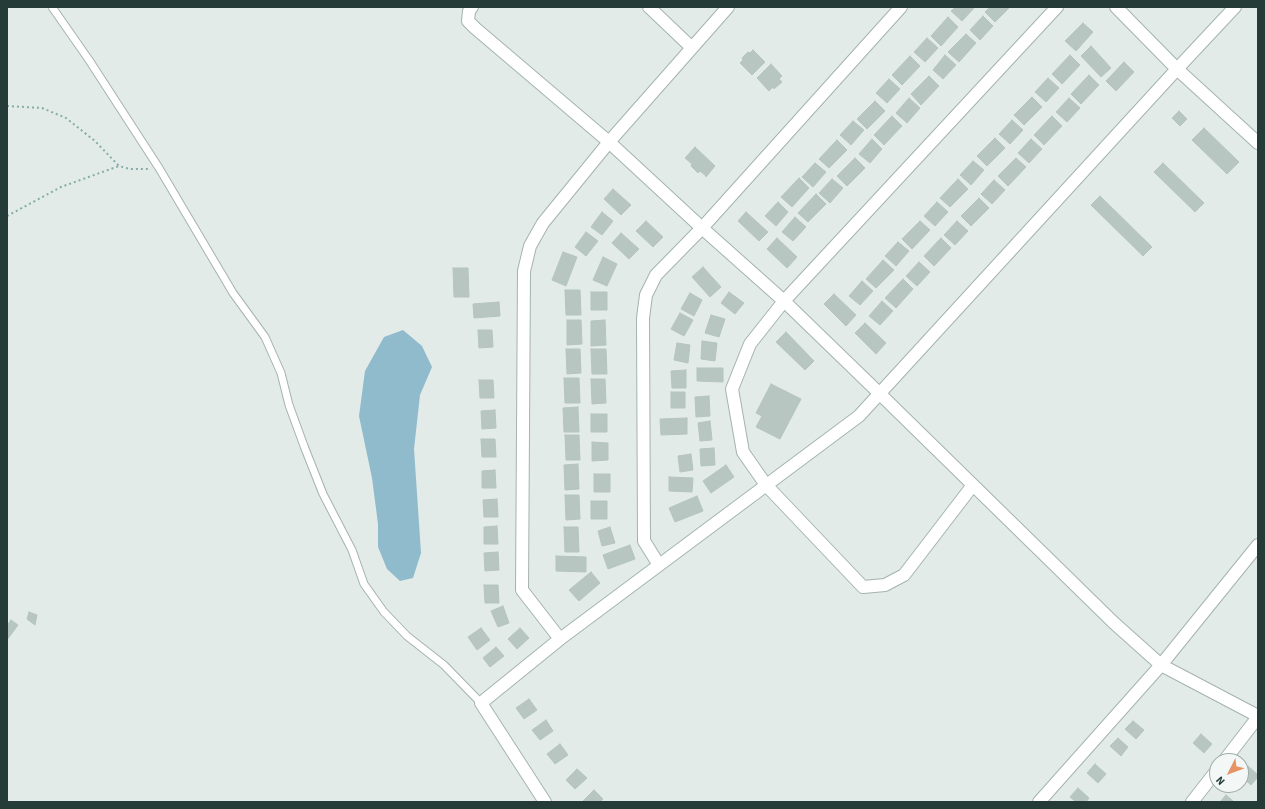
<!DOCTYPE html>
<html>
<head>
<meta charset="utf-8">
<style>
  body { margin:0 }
  #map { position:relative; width:1265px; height:809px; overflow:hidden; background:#e2ebe8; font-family:"Source Sans 3",sans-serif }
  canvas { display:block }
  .frame { position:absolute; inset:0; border:8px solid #243b37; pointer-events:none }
  .north { position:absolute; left:1209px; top:753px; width:40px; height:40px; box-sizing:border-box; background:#f3f8f6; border:1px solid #a0acaa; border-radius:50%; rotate:228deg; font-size:11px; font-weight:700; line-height:16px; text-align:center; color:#243b37 }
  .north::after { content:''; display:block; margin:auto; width:14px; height:18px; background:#e69465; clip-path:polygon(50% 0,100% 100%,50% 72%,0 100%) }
</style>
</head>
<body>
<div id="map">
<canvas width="1265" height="809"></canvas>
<div class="frame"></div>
<div class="north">N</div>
</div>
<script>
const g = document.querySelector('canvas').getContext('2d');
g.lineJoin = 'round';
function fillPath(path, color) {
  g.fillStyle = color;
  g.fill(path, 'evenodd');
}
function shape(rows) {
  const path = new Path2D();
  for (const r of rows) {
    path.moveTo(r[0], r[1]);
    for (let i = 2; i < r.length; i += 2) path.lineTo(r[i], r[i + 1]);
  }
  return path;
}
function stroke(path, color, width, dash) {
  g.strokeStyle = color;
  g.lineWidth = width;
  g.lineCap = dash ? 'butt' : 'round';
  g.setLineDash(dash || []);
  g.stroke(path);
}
fillPath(shape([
  [403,330,422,346,432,367,420,395,414,449,421,553,413,578,400,581,387,569,378,547,378,524,372,478,359,416,365,371,384,337]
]), '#8fbbcc');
const building = shape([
  [956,7,975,7,962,21,951,11,956,7],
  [990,7,1010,7,995,22,985,12,990,7],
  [983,16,993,26,980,40,970,30,983,16],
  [948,17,958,27,941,46,931,36,948,17],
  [1083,23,1093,32,1076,51,1065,41,1083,23],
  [966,34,976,43,959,62,948,52,966,34],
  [927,38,938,48,925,62,914,52,927,38],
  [1091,46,1111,68,1101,77,1081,56,1091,46],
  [753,50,765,62,752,75,740,63,743,60,742,58,748,52,750,53,753,50],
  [945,55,956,65,943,79,933,70,945,55],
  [1070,55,1080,65,1062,84,1052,74,1070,55],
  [910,56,920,66,902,85,892,75,910,56],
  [1124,62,1134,72,1116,91,1106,81,1124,62],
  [771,64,782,76,779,79,782,82,774,89,773,87,769,91,757,78,771,64],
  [1089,75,1099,85,1081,104,1071,94,1089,75],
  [929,76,939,86,921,105,911,94,929,76],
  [1048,78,1059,88,1046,102,1035,92,1048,78],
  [889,79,900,89,887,103,876,93,889,79],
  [1032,97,1042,107,1024,125,1014,115,1032,97],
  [909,98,920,108,907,123,896,113,909,98],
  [1069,98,1080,108,1067,122,1056,112,1069,98],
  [875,101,885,111,867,129,857,119,875,101],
  [1179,111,1187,119,1180,126,1172,118,1179,111],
  [892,116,902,126,884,145,874,135,892,116],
  [1052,116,1062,126,1044,145,1034,135,1052,116],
  [1012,120,1023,130,1010,144,999,134,1012,120],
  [853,121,864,130,851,145,840,135,853,121],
  [1204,128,1239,162,1227,174,1192,140,1204,128],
  [995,138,1005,148,987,166,977,156,995,138],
  [872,139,882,149,870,163,859,154,872,139],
  [1031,139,1042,149,1029,163,1018,153,1031,139],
  [837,140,847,150,829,168,819,159,837,140],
  [695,147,715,166,706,177,706,176,700,171,698,173,691,166,692,164,685,158,695,147],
  [855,158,865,168,847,186,837,176,855,158],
  [1016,158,1026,167,1008,186,998,176,1016,158],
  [973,161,984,170,971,185,960,175,973,161],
  [815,163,826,172,813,187,802,177,815,163],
  [1163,163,1204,203,1195,212,1154,172,1163,163],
  [799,178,809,188,792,207,781,197,799,178],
  [832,179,843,188,830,203,819,193,832,179],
  [958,179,968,189,950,207,940,198,958,179],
  [994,180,1005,190,992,204,981,194,994,180],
  [613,189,631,205,621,215,604,199,613,189],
  [816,194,826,204,808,222,798,213,816,194],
  [1100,196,1152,247,1143,256,1091,205,1100,196],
  [979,198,989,208,971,226,961,216,979,198],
  [778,202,788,212,776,226,765,216,778,202],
  [937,202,948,212,935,226,924,216,937,202],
  [602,212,613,221,602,235,591,227,602,212],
  [746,212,768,232,759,241,738,221,746,212],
  [795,217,806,227,793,241,782,232,795,217],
  [646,221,663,237,653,247,636,231,646,221],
  [920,221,930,230,912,249,902,239,920,221],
  [957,221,968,231,955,245,944,235,957,221],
  [586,232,598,241,586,256,575,247,586,232],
  [621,233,639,249,629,259,612,243,621,233],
  [777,238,797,257,787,268,767,249,777,238],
  [941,238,951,248,934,266,924,256,941,238],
  [898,242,909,251,896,266,885,256,898,242],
  [563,252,577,257,566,286,552,280,563,252],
  [603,257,617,264,607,286,593,280,603,257],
  [883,260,894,270,876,288,866,279,883,260],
  [919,262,930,272,917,286,906,276,919,262],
  [703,267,721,287,710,297,692,277,703,267],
  [453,268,468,268,469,297,454,297,453,268],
  [903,279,913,289,896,308,885,298,903,279],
  [862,281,873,291,860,305,849,296,862,281],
  [565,290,580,290,581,315,566,315,565,290],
  [591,292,607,292,607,310,591,310,591,292],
  [729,292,744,303,735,314,721,303,729,292],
  [690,293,702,300,694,316,681,309,690,293],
  [834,294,856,315,846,326,824,304,834,294],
  [882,301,893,311,880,325,869,316,882,301],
  [499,302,500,316,474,318,473,304,499,302],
  [680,313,693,320,684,336,671,329,680,313],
  [711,315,725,319,719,337,705,333,711,315],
  [567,320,581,320,582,344,567,345,567,320],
  [605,320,606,345,591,346,591,321,605,320],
  [865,323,886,343,876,354,855,333,865,323],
  [478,330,492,330,493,347,479,348,478,330],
  [786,332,814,361,805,370,776,342,786,332],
  [702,341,717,343,715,361,701,359,702,341],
  [677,343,690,345,688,363,674,360,677,343],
  [566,349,580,349,581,373,567,374,566,349],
  [591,349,606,349,607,374,592,374,591,349],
  [697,368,723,368,723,382,697,381,697,368],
  [686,370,686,388,672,388,671,371,686,370],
  [564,378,579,378,580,403,565,403,564,378],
  [591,379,605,379,606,403,592,404,591,379],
  [479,380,493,380,494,398,480,398,479,380],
  [771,384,801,399,780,439,756,427,762,416,756,413,771,384],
  [671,392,685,392,685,408,671,408,671,392],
  [709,396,710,416,696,417,695,397,709,396],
  [578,407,579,432,564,432,563,408,578,407],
  [495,410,496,428,482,429,481,411,495,410],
  [591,414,607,414,607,432,591,432,591,414],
  [687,418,687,434,661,435,660,419,687,418],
  [710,421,712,440,700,441,698,423,710,421],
  [565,435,579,435,580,460,566,460,565,435],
  [481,439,495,439,496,457,482,457,481,439],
  [592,442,608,443,608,460,592,461,592,442],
  [714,448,715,465,701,466,700,449,714,448],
  [691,454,693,470,680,472,678,456,691,454],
  [578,464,579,489,565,490,564,465,578,464],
  [726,465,734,477,711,493,703,481,726,465],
  [495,470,496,488,482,488,482,471,495,470],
  [594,474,610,474,610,492,594,492,594,474],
  [669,477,693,478,692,492,669,491,669,477],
  [565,495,579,495,580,519,566,520,565,495],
  [697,496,703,511,675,522,669,508,697,496],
  [497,499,498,517,484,517,483,500,497,499],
  [591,501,607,501,607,519,591,519,591,501],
  [497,526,498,544,484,544,484,527,497,526],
  [564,527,578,527,579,552,565,552,564,527],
  [610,527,615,543,602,546,598,531,610,527],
  [630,545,635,559,608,569,603,555,630,545],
  [498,552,499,570,485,571,484,553,498,552],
  [556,556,586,557,586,572,556,571,556,556],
  [591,572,600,583,579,601,569,590,591,572],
  [484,585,498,585,499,603,485,603,484,585],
  [503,606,509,623,498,627,491,611,503,606],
  [29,612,37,615,35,625,27,619,29,612],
  [11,620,18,625,7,640,7,626,11,620],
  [481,628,490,640,477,650,468,637,481,628],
  [520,628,529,638,517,649,508,639,520,628],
  [496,647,504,656,490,667,483,658,496,647],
  [529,699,537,710,524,719,516,708,529,699],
  [546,720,553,731,540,740,532,730,546,720],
  [1133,721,1144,730,1136,739,1125,729,1133,721],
  [1201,734,1212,744,1204,753,1193,743,1201,734],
  [1118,738,1128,747,1121,756,1110,746,1118,738],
  [560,744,568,755,555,764,547,754,560,744],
  [1095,764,1106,774,1098,783,1087,773,1095,764],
  [1248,766,1258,775,1258,777,1251,785,1241,776,1241,774,1248,766],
  [577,769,587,778,575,789,566,780,577,769],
  [1078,788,1089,798,1086,802,1076,802,1070,797,1078,788],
  [594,790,603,799,600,802,584,802,583,801,594,790],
  [1226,795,1234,802,1220,802,1226,795]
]);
fillPath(building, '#b8c6c2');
stroke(building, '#b5c4c0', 1);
const service = shape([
  [52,7,89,60,159,168,233,293,265,337,281,373,289,405,304,446,323,494,352,550,364,584,384,612,407,636,444,665,481,703]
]);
const minor = shape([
  [472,7,469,11,468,21,475,28,609,142,702,228,784,301,880,394,1114,623,1161,665,1258,716],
  [649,7,691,47],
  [1116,7,1177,69,1258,143],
  [973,485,904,575,885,585,863,587,766,485,743,452,732,389,750,344,784,301,1057,7],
  [659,565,644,541,643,318,646,295,656,275,702,228,901,7],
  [560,639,522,590,524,271,530,246,543,223,609,142,728,7],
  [1224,761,1258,717],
  [545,802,481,703,560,639,859,416,1177,69,1235,7],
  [1039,802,1161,665,1258,545],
  [1192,802,1217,770]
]);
stroke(service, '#a5b3af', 9);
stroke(minor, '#a5b3af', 14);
stroke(shape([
  [7,106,42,108,66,118,95,141,119,166,130,169,148,169],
  [7,216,61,187,119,166]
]), '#85aca5', 2, [2, 3]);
stroke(service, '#fff', 7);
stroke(minor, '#fff', 12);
</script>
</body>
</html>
